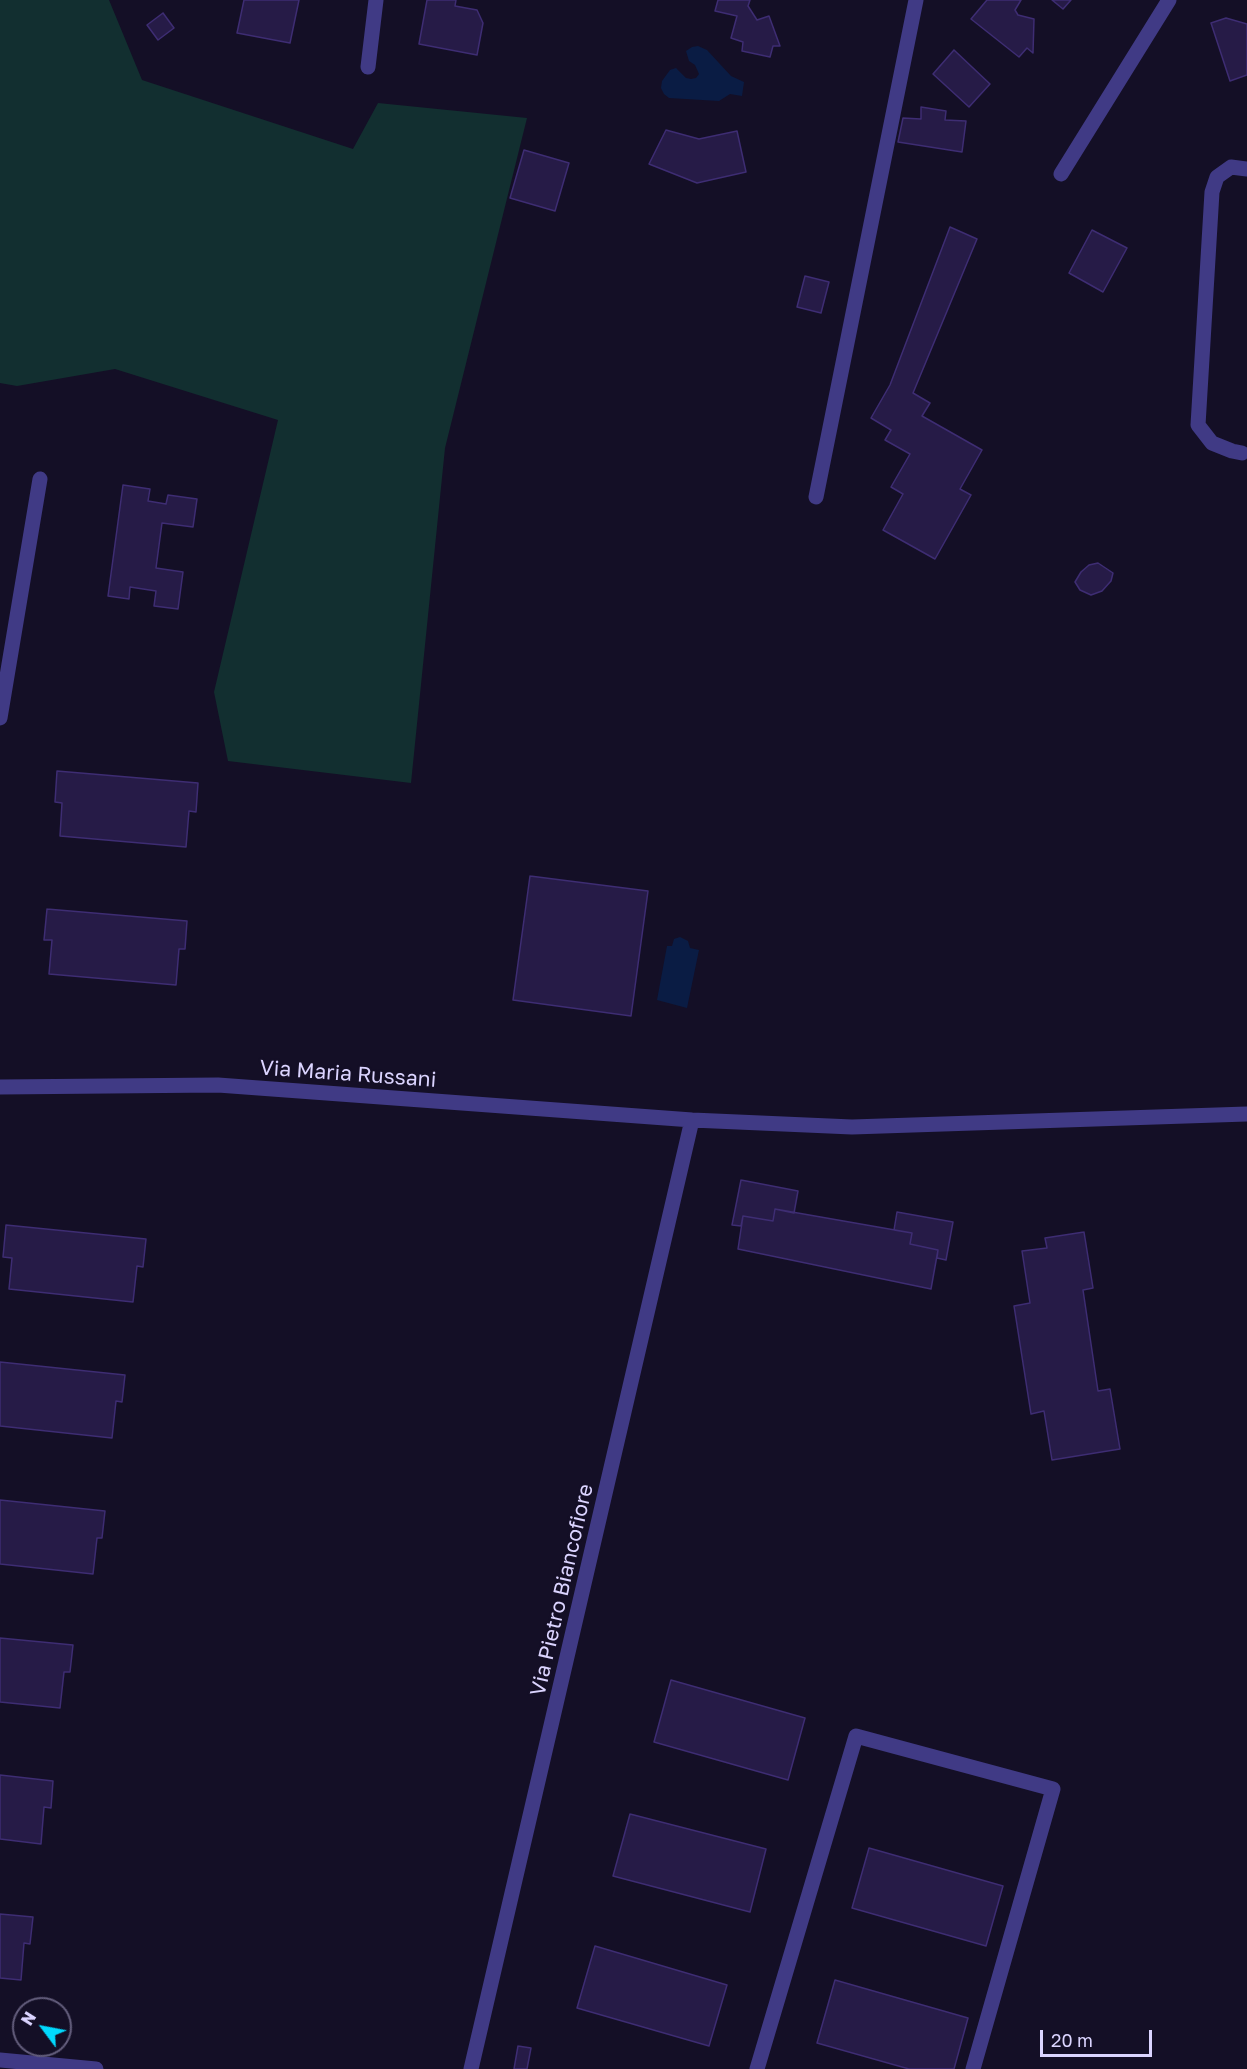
<!DOCTYPE html>
<html>
<head>
<meta charset="utf-8">
<style>
  body { margin:0 }
  #map { position:relative; width:1247px; height:2069px; overflow:hidden; background:#140f26; font-family:"Golos Text",sans-serif }
  canvas { display:block }
  .north { position:absolute; left:12px; top:1997px; width:60px; height:60px; box-sizing:border-box; background:#140f26; border:2px solid #645e7d; border-radius:50%; rotate:302deg; font-size:16px; font-weight:700; line-height:24px; text-align:center; color:#dbd4ff }
  .north::after { content:''; display:block; margin:auto; width:21px; height:27px; background:#01d9fe; clip-path:polygon(50% 0,100% 100%,50% 72%,0 100%) }
  .scale { position:absolute; left:1040px; top:2030px; width:112px; height:27px; box-sizing:border-box; border:3px solid #dbd4ff; border-top:0; padding-left:8px; font-size:18px; line-height:21px; white-space:nowrap; color:#dbd4ff; -webkit-text-stroke:4px #140f26; paint-order:stroke }
</style>
</head>
<body>
<div id="map">
<canvas width="1247" height="2069"></canvas>
<div class="north">N</div>
<div class="scale">20 m</div>
</div>
<script>
const g = document.querySelector('canvas').getContext('2d');
g.lineJoin = 'round';
function fillPath(path, color) {
  g.fillStyle = color;
  g.fill(path, 'evenodd');
}
function shape(rows) {
  const path = new Path2D();
  for (const r of rows) {
    path.moveTo(r[0], r[1]);
    for (let i = 2; i < r.length; i += 2) path.lineTo(r[i], r[i + 1]);
  }
  return path;
}
function stroke(path, color, width, dash) {
  g.strokeStyle = color;
  g.lineWidth = width;
  g.lineCap = dash ? 'butt' : 'round';
  g.setLineDash(dash || []);
  g.stroke(path);
}
function label(font, color, halo, rows, align = 'center') {
  g.font = font + ' "Golos Text",sans-serif';
  g.lineWidth = 4.5;
  g.setLineDash([]);
  g.textBaseline = 'middle';
  g.strokeStyle = halo;
  g.fillStyle = color;
  for (const [text, x, y, turn = 0] of rows) {
    g.save();
    g.translate(x, y);
    g.rotate((+turn || 0) * Math.PI / 180);
    g.textAlign = isNaN(turn) ? turn : align;
    if (halo) g.strokeText(text, 0, 0);
    g.fillText(text, 0, 0);
    g.restore();
  }
}
fillPath(shape([
  [0,0,109,0,142,80,353,149,378,103,527,118,445,448,411,783,228,761,214,692,278,420,115,369,17,386,0,383]
]), '#122f30');
fillPath(shape([
  [698,46,707,50,731,76,744,82,742,96,730,94,719,101,669,98,664,94,661,88,662,81,670,70,676,68,686,78,691,79,696,78,699,74,695,65,689,61,686,51,692,47],
  [680,937,688,941,690,948,699,950,687,1008,657,1000,667,946,672,946,674,939]
]), '#0a1c44');
const building = shape([
  [244,0,299,0,290,43,237,33,244,0],
  [427,0,456,0,455,6,477,10,483,23,477,55,419,44,427,0],
  [718,0,750,0,748,6,757,20,769,16,780,46,773,46,770,57,742,51,743,42,731,38,737,16,715,11,718,0],
  [987,0,1021,0,1015,10,1018,15,1034,19,1033,53,1027,48,1019,57,971,19,987,0],
  [1052,0,1071,0,1063,9,1052,0],
  [163,13,174,28,158,40,147,25,163,13],
  [1226,18,1247,24,1247,75,1230,81,1211,23,1226,18],
  [954,50,990,84,969,107,933,74,954,50],
  [921,107,946,111,945,120,966,121,962,152,898,142,903,118,921,119,921,107],
  [666,130,699,139,737,131,746,172,697,183,649,164,666,130],
  [524,150,569,163,555,211,510,198,524,150],
  [950,227,977,239,913,393,930,403,922,416,982,450,960,489,971,495,935,559,883,530,903,494,891,487,910,454,885,440,891,430,871,418,890,385,950,227],
  [1092,230,1127,248,1103,292,1069,273,1092,230],
  [805,276,829,282,821,313,797,307,805,276],
  [123,485,150,489,148,501,166,504,168,495,197,499,193,527,162,523,156,568,183,572,178,609,154,606,156,591,130,587,129,599,108,596,123,485],
  [1098,563,1113,573,1111,581,1102,591,1091,595,1080,590,1075,582,1081,572,1089,565,1098,563],
  [57,771,198,783,196,812,189,811,186,847,60,836,62,803,55,802,57,771],
  [530,876,648,891,631,1016,513,1000,530,876],
  [47,909,187,921,185,949,179,949,176,985,49,974,52,940,44,940,47,909],
  [741,1180,798,1191,794,1213,775,1209,773,1221,743,1216,741,1226,732,1225,741,1180],
  [775,1209,912,1233,910,1244,938,1250,931,1289,738,1249,743,1216,773,1221,775,1209],
  [897,1212,953,1222,946,1260,937,1258,938,1250,910,1244,912,1233,894,1230,897,1212],
  [6,1225,146,1239,143,1267,137,1266,133,1302,9,1289,12,1258,3,1257,6,1225],
  [1084,1232,1093,1288,1083,1290,1098,1391,1110,1389,1120,1449,1052,1460,1044,1411,1031,1414,1014,1306,1030,1303,1022,1251,1047,1248,1045,1238,1084,1232],
  [0,1362,125,1375,122,1402,116,1401,112,1438,0,1426,0,1362],
  [0,1500,105,1511,102,1538,97,1538,93,1574,0,1564,0,1500],
  [0,1638,73,1645,70,1672,64,1672,60,1708,0,1702,0,1638],
  [671,1680,805,1718,788,1780,654,1742,671,1680],
  [0,1775,53,1781,51,1808,44,1807,41,1844,0,1839,0,1775],
  [630,1814,766,1849,750,1912,613,1876,630,1814],
  [869,1848,1003,1886,986,1946,852,1908,869,1848],
  [0,1914,33,1917,30,1944,24,1943,21,1980,0,1978,0,1914],
  [595,1946,727,1985,709,2046,577,2008,595,1946],
  [835,1980,968,2018,954,2069,909,2069,817,2043,835,1980],
  [518,2046,531,2048,527,2069,514,2069,518,2046]
]);
fillPath(building, '#261b47');
stroke(building, '#3e2d73', 1.5);
stroke(shape([
  [368,67,376,0],
  [1061,174,1169,0],
  [1242,453,1232,451,1212,443,1198,425,1212,192,1217,177,1231,167,1247,169],
  [816,497,916,0],
  [0,718,40,479],
  [0,1087,218,1085,692,1120,852,1127,1247,1114],
  [0,2060,96,2069],
  [471,2069,692,1120],
  [757,2069,856,1736,1053,1789,973,2069]
]), '#403a85', 15);
label('21px', '#dbd4ff', '#140f26', [
  ["Via Maria Russani",348,1074,4],
  ["Via Pietro Biancofiore",562,1590,-77]
]);
</script>
</body>
</html>
